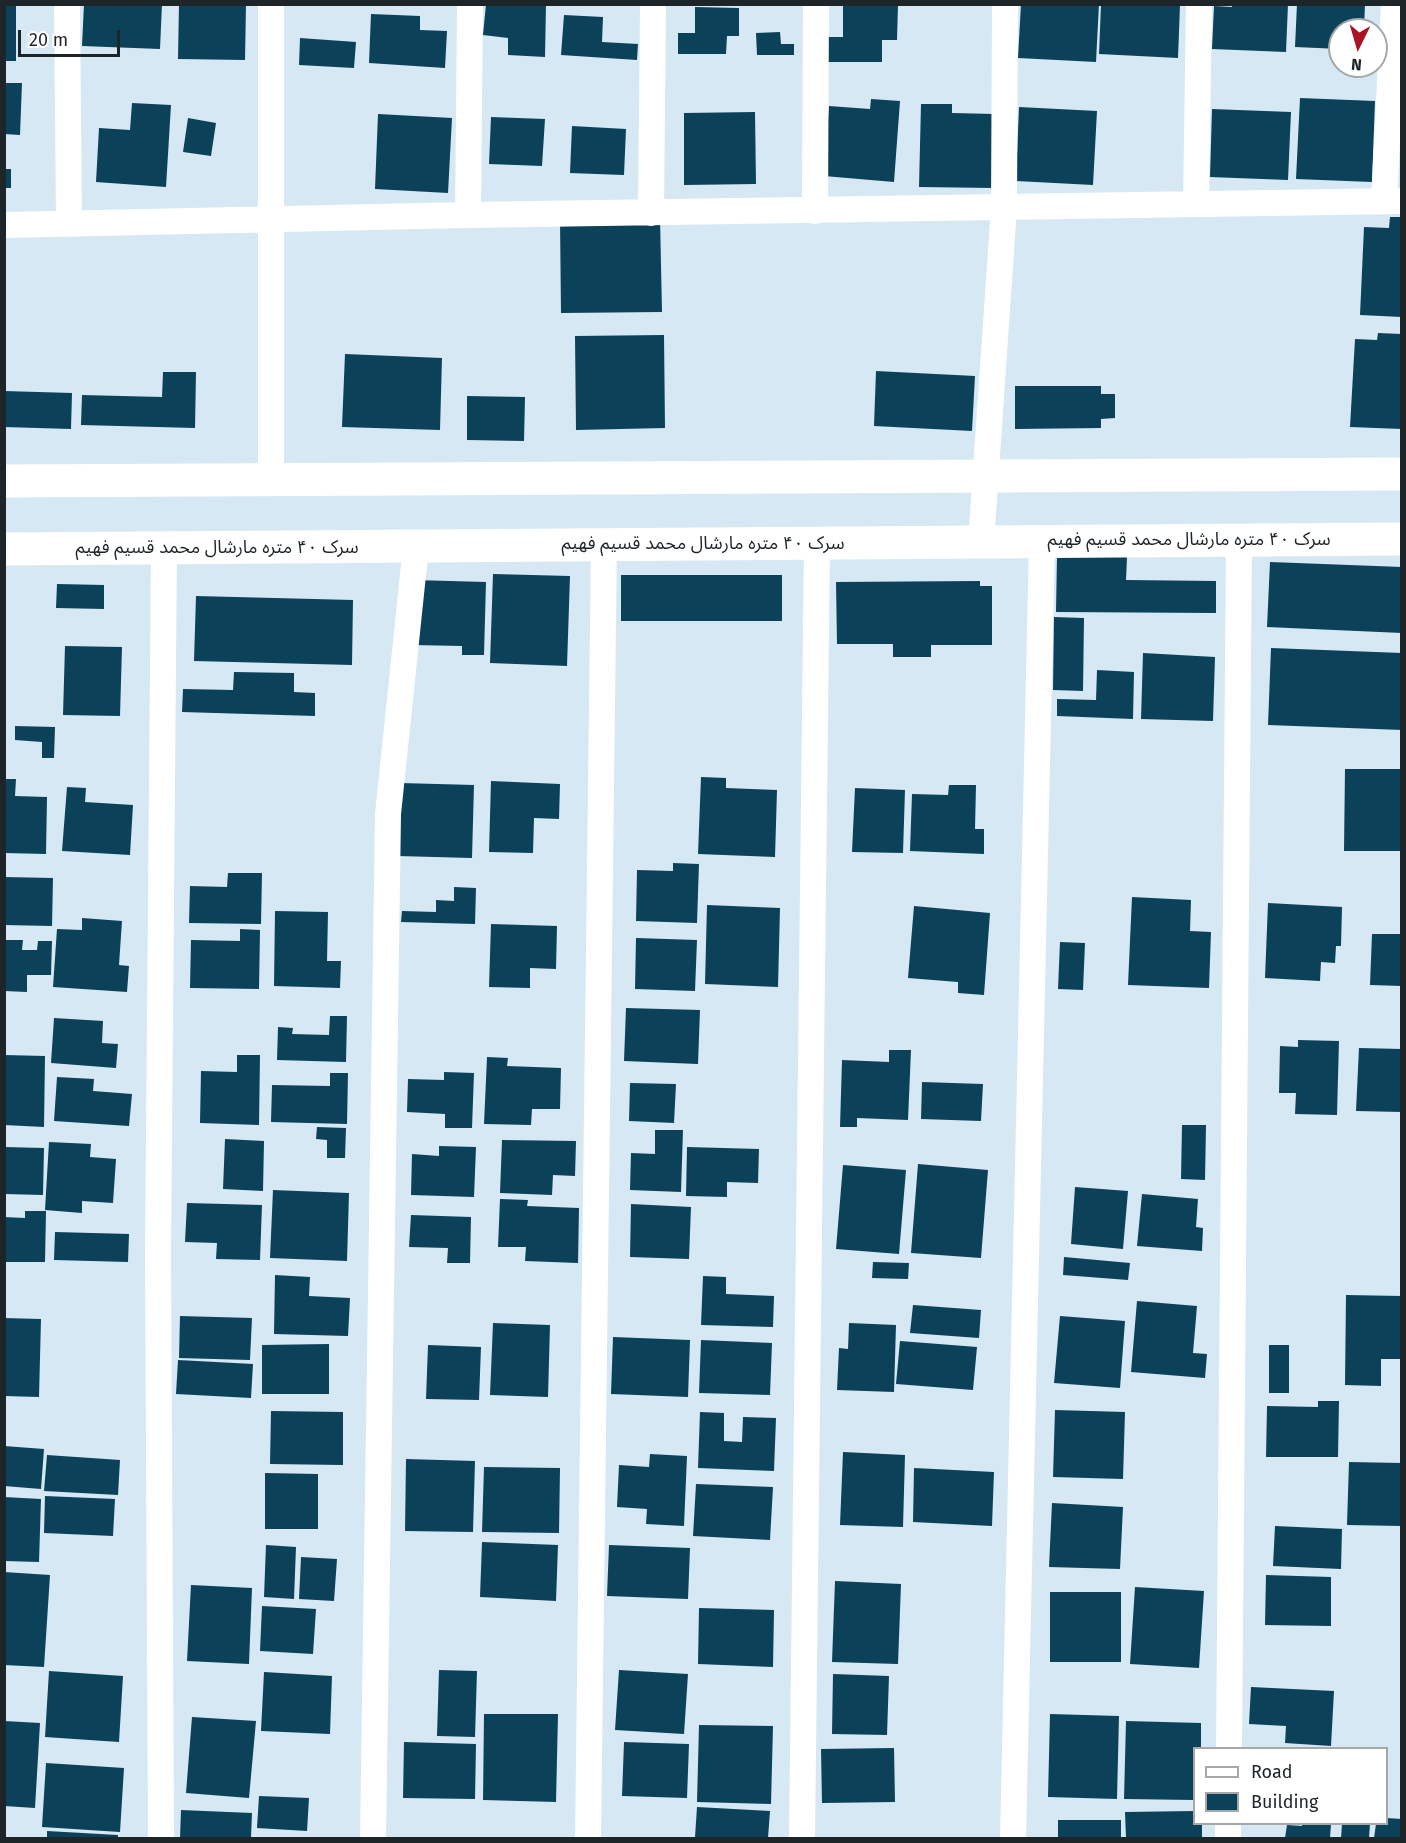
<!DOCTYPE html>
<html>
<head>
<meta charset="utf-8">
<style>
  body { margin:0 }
  #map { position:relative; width:1406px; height:1843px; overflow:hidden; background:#d5e8f4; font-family:"Fira Sans",sans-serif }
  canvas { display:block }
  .frame { position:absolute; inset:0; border:6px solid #1e2529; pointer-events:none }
  .legend { position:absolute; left:1193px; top:1747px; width:195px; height:78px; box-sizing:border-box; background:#fff; border:2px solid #a5a8a9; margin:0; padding:8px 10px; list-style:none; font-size:18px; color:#1e2529 }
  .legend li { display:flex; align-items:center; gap:12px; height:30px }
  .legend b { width:30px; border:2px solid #a5a8a9 }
  .north { position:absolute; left:1328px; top:18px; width:60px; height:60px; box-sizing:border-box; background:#fff; border:2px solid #a5a8a9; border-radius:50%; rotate:185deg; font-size:16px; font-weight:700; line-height:24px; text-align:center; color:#1e2529 }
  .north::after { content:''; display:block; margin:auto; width:21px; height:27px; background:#a91322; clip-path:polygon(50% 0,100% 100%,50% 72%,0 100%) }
  .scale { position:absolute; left:18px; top:30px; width:102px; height:27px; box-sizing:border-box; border:3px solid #1e2529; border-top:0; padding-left:8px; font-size:18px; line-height:21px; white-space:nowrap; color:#1e2529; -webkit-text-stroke:4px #fff; paint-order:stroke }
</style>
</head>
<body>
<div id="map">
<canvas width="1406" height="1843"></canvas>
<div class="frame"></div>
<ul class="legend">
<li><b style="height:8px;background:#fff"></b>Road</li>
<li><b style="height:16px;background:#0c415a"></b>Building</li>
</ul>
<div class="north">N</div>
<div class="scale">20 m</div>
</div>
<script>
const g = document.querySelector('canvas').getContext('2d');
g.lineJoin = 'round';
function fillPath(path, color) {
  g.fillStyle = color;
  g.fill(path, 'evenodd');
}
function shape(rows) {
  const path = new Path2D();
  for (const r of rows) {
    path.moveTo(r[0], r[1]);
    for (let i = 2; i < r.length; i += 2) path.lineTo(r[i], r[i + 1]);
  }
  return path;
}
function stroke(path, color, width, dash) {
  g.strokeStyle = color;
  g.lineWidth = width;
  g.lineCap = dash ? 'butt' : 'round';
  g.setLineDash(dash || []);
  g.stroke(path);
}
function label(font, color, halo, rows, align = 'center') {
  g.font = font + ' "Fira Sans","Noto Sans Arabic",sans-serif';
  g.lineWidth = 6;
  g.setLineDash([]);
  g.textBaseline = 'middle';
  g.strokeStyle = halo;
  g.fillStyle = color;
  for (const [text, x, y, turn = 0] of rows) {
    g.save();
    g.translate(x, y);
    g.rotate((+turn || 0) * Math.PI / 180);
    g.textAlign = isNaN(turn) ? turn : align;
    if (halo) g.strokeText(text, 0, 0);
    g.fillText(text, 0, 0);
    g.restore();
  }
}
fillPath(shape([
  [4,4,16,4,16,61,4,61],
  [84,4,162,4,160,49,82,46],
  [179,4,246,4,245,60,178,59],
  [486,4,546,4,545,57,508,55,508,38,483,35],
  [843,4,898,5,897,40,882,40,882,62,822,62,822,37,843,37],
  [1021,4,1099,4,1096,62,1018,58],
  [1232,4,1288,4,1286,52,1212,49,1214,6,1232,7],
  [1297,4,1365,4,1364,30,1340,30,1340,49,1295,47],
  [1101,5,1180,5,1178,58,1099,54],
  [695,7,739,8,739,36,727,36,726,54,678,54,678,33,695,33],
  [371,14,420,16,420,30,447,31,445,68,369,63],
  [564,15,603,17,602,42,638,44,637,60,561,55],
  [780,32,781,44,794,44,794,55,757,55,756,33],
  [300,38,356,42,354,68,299,65],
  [4,83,22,83,20,135,4,134],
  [1300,98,1375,101,1372,182,1296,179],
  [871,99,900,101,894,182,824,176,829,106,870,109],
  [132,103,171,105,166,187,96,182,99,128,130,130],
  [921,104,952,104,952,113,995,114,994,188,919,187],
  [1019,107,1097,111,1093,185,1016,181],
  [1212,109,1291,112,1288,180,1210,177],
  [755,112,756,184,684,185,684,113],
  [378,114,452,118,448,193,375,189],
  [491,117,545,119,542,166,489,164],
  [188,118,216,123,211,156,183,152],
  [572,126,626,129,624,175,570,173],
  [4,169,11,169,11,188,4,188],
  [1390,217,1402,217,1402,317,1360,315,1364,227,1389,228],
  [660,218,662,312,561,313,560,219],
  [1378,333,1402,334,1402,429,1350,427,1355,339,1377,340],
  [664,335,665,428,576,430,575,336],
  [345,354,442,358,440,430,342,427],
  [876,371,975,376,972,431,874,426],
  [163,372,196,372,195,428,81,425,82,395,162,397],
  [1015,386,1101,386,1101,394,1115,394,1115,418,1101,419,1101,428,1015,429],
  [4,391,72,393,71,429,4,427],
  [467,396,525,397,524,441,467,440],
  [1057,556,1127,557,1126,580,1216,581,1216,613,1056,612],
  [1270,562,1402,567,1402,633,1267,627],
  [493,574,570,576,567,666,490,663],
  [621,575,782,575,782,621,621,621],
  [414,580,486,582,484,655,462,655,462,646,412,645],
  [980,581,980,586,992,586,992,645,931,645,931,657,893,657,893,644,837,644,836,582],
  [57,584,104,585,104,609,56,608],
  [196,596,353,600,352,665,194,661],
  [1054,617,1084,618,1083,691,1053,690],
  [65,646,122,647,120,716,63,715],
  [1271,648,1402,653,1402,730,1268,725],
  [1143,653,1215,657,1213,721,1141,719],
  [1097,670,1134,672,1133,719,1057,716,1057,699,1096,700],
  [234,672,294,673,294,692,315,693,315,716,182,712,183,689,233,690],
  [15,726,55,727,54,758,42,758,42,742,15,740],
  [1345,769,1402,769,1402,851,1344,851],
  [701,777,726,778,726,788,777,790,775,857,698,854],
  [4,779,16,779,15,796,47,797,46,854,4,853],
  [491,781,560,784,559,819,534,818,533,853,489,852],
  [400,783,474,785,472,858,397,856],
  [949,785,976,785,975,829,984,829,984,854,910,851,912,794,948,795],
  [67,787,86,788,85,802,133,805,130,855,62,851],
  [855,788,905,790,903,853,852,852],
  [673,863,699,864,697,923,636,921,637,870,673,871],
  [228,873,262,873,261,924,189,923,190,886,227,887],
  [4,877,53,878,52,926,4,925],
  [454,887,476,888,475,924,401,922,402,911,436,912,436,900,454,901],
  [1132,897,1191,900,1190,931,1211,932,1209,988,1128,985],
  [1268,903,1342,907,1341,946,1336,946,1335,963,1321,962,1320,981,1265,978],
  [707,905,780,908,778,987,705,984],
  [914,906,990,913,984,995,958,993,958,982,908,978],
  [275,911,328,912,327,961,341,961,340,988,274,986],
  [82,918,122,921,119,965,129,966,127,992,53,987,57,929,82,930],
  [491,924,557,926,556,969,530,968,530,988,489,987],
  [240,929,260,930,259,989,190,988,191,940,240,941],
  [1372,934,1402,934,1402,986,1370,985],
  [636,938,697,940,695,991,635,989],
  [4,940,23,940,22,950,37,950,38,941,52,941,51,975,27,975,27,992,4,991],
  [1060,942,1085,943,1083,990,1058,989],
  [626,1008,700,1010,698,1064,624,1061],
  [330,1016,347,1016,346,1062,277,1060,278,1027,293,1028,292,1034,329,1035],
  [54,1018,103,1021,102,1043,118,1044,116,1068,51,1063],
  [1298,1040,1339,1041,1337,1115,1295,1114,1296,1093,1279,1093,1280,1046,1298,1047],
  [1359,1048,1402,1049,1402,1112,1356,1111],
  [889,1050,911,1050,908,1120,857,1118,857,1127,840,1127,842,1060,889,1062],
  [4,1055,45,1056,44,1127,4,1125],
  [237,1055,260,1055,259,1125,200,1123,201,1071,237,1072],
  [487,1057,508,1058,507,1066,561,1068,560,1109,532,1109,531,1125,484,1124],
  [444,1072,474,1073,472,1128,445,1128,445,1114,407,1112,408,1079,444,1080],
  [330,1073,348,1073,347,1124,271,1122,272,1085,330,1086],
  [57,1077,94,1079,93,1091,132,1094,129,1126,54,1121],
  [922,1082,983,1084,981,1121,921,1119],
  [630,1083,676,1084,674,1123,629,1121],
  [1182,1125,1206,1125,1205,1180,1181,1179],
  [317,1127,346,1128,345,1158,327,1158,327,1140,316,1139],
  [655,1130,683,1130,681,1192,630,1190,631,1153,655,1154],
  [225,1139,264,1141,263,1191,223,1189],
  [502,1140,576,1141,575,1176,553,1175,552,1195,500,1193],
  [49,1142,91,1144,90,1157,116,1159,113,1203,82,1201,82,1213,45,1210],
  [439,1146,476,1147,474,1197,411,1195,412,1154,439,1156],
  [4,1147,44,1148,43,1195,4,1194],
  [687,1147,759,1149,758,1183,727,1182,727,1197,686,1196],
  [918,1164,988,1170,981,1258,911,1253],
  [843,1165,906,1170,899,1254,836,1249],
  [1075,1187,1128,1191,1123,1249,1071,1244],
  [273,1190,349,1193,347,1261,270,1258],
  [1142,1194,1198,1199,1196,1227,1203,1228,1202,1251,1137,1246],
  [500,1199,528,1200,527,1206,579,1208,578,1263,525,1261,526,1247,498,1247],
  [187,1203,262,1205,260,1260,216,1259,217,1243,185,1242],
  [631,1204,691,1207,689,1259,630,1257],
  [25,1211,46,1211,45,1262,4,1262,4,1217,25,1218],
  [411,1215,471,1217,470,1263,447,1263,448,1248,409,1247],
  [55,1232,129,1234,128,1262,54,1260],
  [1064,1257,1130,1263,1128,1280,1063,1275],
  [873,1262,909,1263,908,1279,872,1278],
  [275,1275,310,1277,309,1296,350,1298,348,1336,274,1334],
  [703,1276,726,1277,726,1294,774,1296,773,1327,701,1325],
  [1346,1295,1402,1296,1402,1359,1381,1359,1381,1386,1345,1385],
  [1137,1301,1197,1306,1193,1353,1207,1354,1205,1378,1131,1372],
  [913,1305,981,1310,979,1338,910,1333],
  [180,1316,252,1318,250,1360,179,1358],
  [1060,1316,1125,1321,1120,1388,1054,1383],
  [4,1318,41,1319,39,1397,4,1396],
  [493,1323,550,1325,548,1397,490,1395],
  [849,1323,896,1325,894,1392,837,1390,839,1348,848,1349],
  [613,1337,690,1340,688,1397,611,1394],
  [701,1340,772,1343,770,1395,699,1393],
  [900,1341,977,1347,973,1390,896,1384],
  [329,1344,329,1394,262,1394,262,1345],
  [428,1345,481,1347,479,1400,426,1399],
  [1269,1345,1289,1345,1289,1393,1269,1393],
  [178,1360,253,1364,251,1398,176,1394],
  [1318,1401,1339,1401,1338,1457,1266,1457,1267,1406,1318,1407],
  [1055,1410,1125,1412,1123,1479,1053,1477],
  [271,1411,343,1412,343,1465,270,1464],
  [700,1412,724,1413,724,1441,742,1442,743,1417,776,1418,774,1471,698,1468],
  [4,1446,44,1449,41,1489,4,1486],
  [843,1452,905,1455,903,1527,840,1525],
  [650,1454,687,1456,684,1526,646,1524,647,1509,617,1507,619,1465,649,1467],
  [47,1455,120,1460,118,1495,44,1491],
  [406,1459,475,1461,473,1532,405,1531],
  [1349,1462,1402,1463,1402,1526,1347,1525],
  [484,1467,560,1468,559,1533,482,1532],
  [914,1468,994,1472,992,1526,913,1522],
  [265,1473,318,1474,318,1529,265,1529],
  [696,1484,773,1487,770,1540,693,1536],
  [45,1496,115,1499,113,1536,44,1533],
  [4,1497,41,1499,39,1562,4,1561],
  [1052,1503,1123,1507,1120,1569,1049,1567],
  [1275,1526,1342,1529,1341,1569,1273,1566],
  [482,1542,558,1545,556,1601,480,1597],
  [266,1545,296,1547,294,1599,264,1597],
  [609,1545,690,1548,688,1599,607,1596],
  [301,1557,337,1559,334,1601,299,1599],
  [4,1572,50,1575,44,1667,4,1665],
  [1266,1575,1331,1577,1331,1626,1265,1625],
  [835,1581,901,1584,898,1664,832,1662],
  [191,1585,252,1588,249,1664,187,1661],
  [1135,1587,1204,1591,1199,1668,1130,1664],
  [1050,1592,1121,1592,1121,1662,1050,1662],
  [262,1606,316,1609,313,1654,260,1651],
  [699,1608,774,1610,773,1667,698,1664],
  [439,1670,477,1671,475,1737,437,1736],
  [619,1670,688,1674,684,1734,615,1730],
  [49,1671,123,1676,119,1742,45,1737],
  [264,1672,332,1676,330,1734,261,1731],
  [833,1674,889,1676,887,1735,832,1734],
  [1251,1687,1334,1691,1331,1746,1285,1743,1286,1726,1249,1724],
  [484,1714,558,1714,556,1802,483,1800],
  [1050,1714,1119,1716,1117,1799,1048,1797],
  [192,1717,256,1721,249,1798,186,1793],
  [4,1721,40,1723,35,1808,4,1806],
  [1126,1721,1201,1723,1201,1748,1194,1748,1194,1800,1124,1799],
  [699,1725,773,1726,771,1804,697,1802],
  [404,1742,476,1744,475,1799,403,1798],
  [624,1742,689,1744,687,1798,622,1796],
  [894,1748,895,1802,822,1803,821,1749],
  [46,1763,124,1768,120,1832,42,1827],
  [259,1796,309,1798,307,1831,257,1828],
  [697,1807,770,1811,768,1838,695,1837],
  [181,1810,252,1813,251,1838,180,1838],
  [1194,1811,1194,1824,1202,1824,1202,1838,1126,1838,1125,1812],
  [1386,1818,1402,1819,1402,1838,1374,1838,1376,1824,1386,1824],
  [1058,1820,1121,1820,1121,1838,1058,1838],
  [1302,1824,1331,1824,1330,1838,1285,1838,1287,1825,1302,1826],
  [1342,1824,1370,1824,1369,1838,1341,1838],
  [47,1831,118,1835,118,1838,47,1838]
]), '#0c415a');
stroke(shape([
  [67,4,69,224],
  [1384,201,1394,4],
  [1196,203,1199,4],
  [815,211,816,4],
  [651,213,653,4],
  [468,215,470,4],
  [4,225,468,215,1402,201],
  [271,480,271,4],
  [981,542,1004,207,1005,4],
  [1229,1748,1239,540],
  [161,1838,158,1253,164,548],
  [373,1838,388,814,416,546],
  [588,1838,604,545],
  [802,1838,817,543],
  [1013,1838,1042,541],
  [1228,1838,1228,1824]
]), '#fff', 26);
stroke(shape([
  [4,481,1402,474],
  [4,549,1402,539]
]), '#fff', 33);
label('18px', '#1e2529', '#fff', [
  ["سرک ۴۰ متره مارشال محمد قسیم فهیم",1189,540],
  ["سرک ۴۰ متره مارشال محمد قسیم فهیم",703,544],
  ["سرک ۴۰ متره مارشال محمد قسیم فهیم",217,548]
]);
</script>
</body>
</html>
